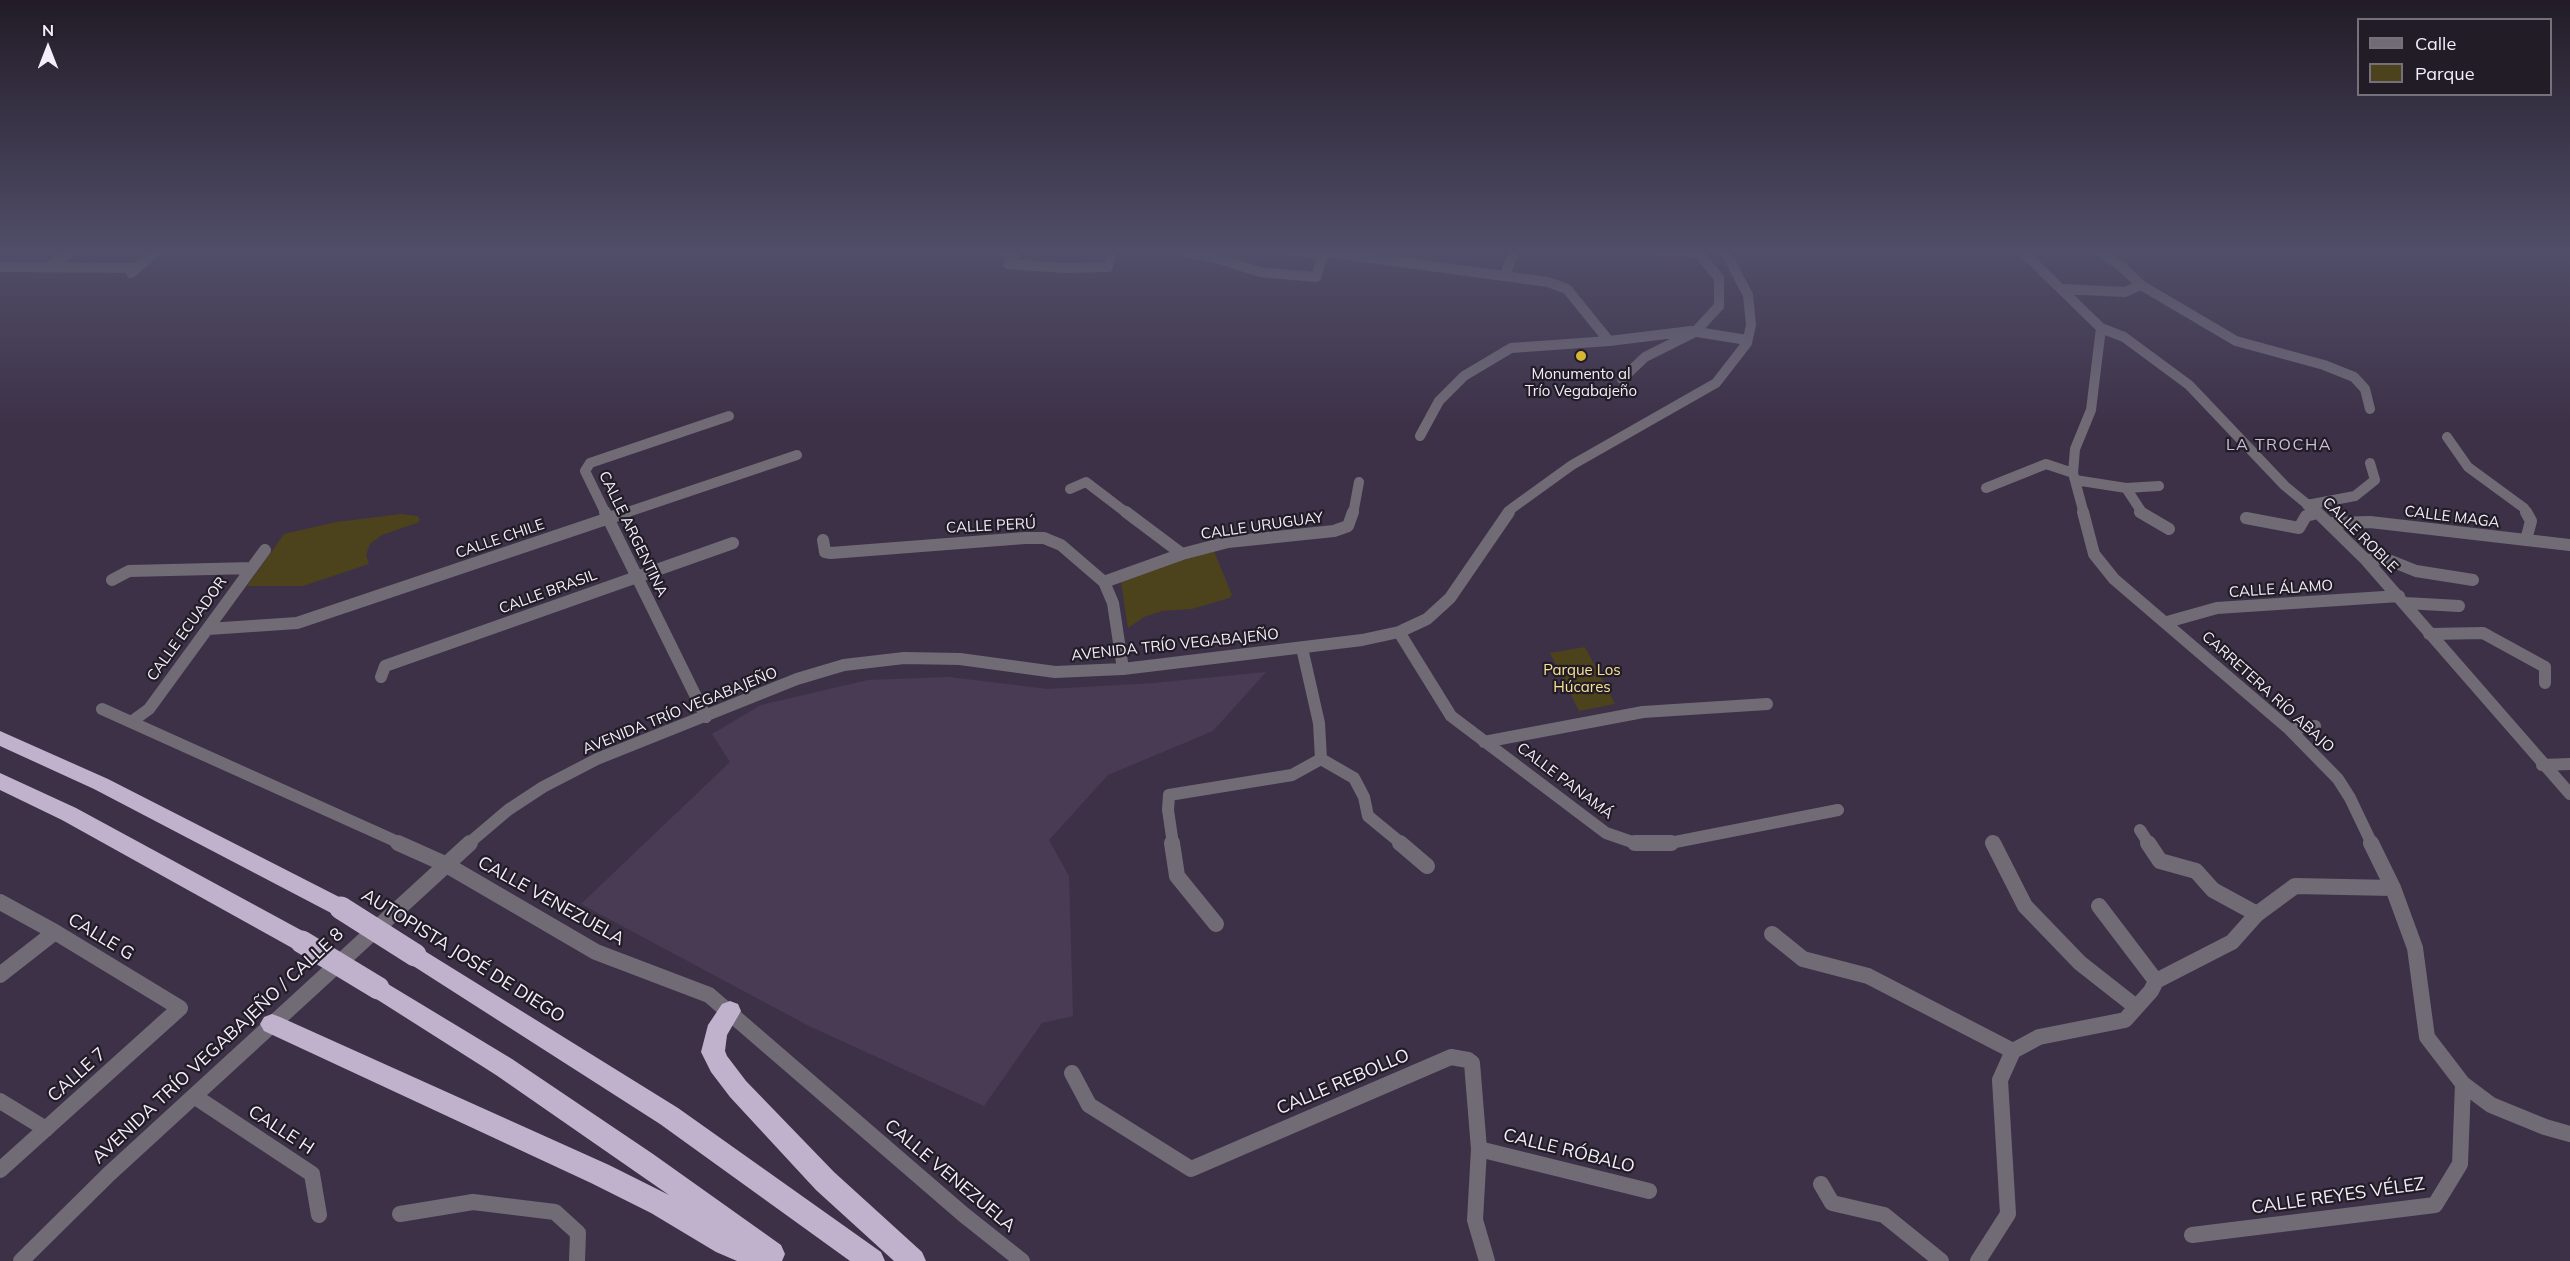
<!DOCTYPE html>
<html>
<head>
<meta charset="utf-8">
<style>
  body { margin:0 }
  #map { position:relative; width:2570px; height:1261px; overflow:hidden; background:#3d3147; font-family:Mulish,sans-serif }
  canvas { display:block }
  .legend { position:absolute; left:2357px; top:18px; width:195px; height:78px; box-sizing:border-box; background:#211c26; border:2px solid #76707b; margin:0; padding:8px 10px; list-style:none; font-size:18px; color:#f5edfb }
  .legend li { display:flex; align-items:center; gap:12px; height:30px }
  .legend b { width:30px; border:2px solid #76707b }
  .north { position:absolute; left:18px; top:18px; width:60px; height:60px; -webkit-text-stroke:4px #211c26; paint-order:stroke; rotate:0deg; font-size:16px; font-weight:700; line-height:24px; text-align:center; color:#f5edfb }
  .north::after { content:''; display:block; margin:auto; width:21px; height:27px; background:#f5edfb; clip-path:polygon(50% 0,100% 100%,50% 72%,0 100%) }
</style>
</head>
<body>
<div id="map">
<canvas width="2570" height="1261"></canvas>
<ul class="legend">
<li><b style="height:8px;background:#716b76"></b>Calle</li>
<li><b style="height:16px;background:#4c421c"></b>Parque</li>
</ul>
<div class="north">N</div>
</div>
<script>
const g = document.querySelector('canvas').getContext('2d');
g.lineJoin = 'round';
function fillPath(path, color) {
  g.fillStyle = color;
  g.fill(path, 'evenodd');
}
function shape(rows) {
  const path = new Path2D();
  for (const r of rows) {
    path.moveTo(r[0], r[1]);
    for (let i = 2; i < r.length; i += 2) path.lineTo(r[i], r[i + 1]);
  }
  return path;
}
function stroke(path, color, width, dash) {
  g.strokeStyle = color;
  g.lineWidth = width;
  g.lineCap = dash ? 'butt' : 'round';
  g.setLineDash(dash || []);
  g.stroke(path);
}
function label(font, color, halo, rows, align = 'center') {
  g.font = font + ' Mulish,sans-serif';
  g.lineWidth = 4.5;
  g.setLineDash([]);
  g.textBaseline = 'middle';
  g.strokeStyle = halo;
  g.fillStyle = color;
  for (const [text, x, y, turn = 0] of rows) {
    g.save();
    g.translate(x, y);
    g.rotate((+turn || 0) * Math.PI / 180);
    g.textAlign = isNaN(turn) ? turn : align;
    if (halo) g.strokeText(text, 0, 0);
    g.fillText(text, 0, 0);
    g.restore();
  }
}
fillPath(shape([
  [1266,672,1213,731,1108,775,1049,840,1069,876,1073,1016,1042,1023,984,1106,809,1026,581,904,730,762,712,734,761,705,868,680,949,677,1048,689,1154,683]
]), '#4a3b55');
fillPath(shape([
  [401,514,418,516,420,520,417,523,382,535,370,544,366,555,369,564,303,586,247,586,284,534,336,522],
  [1214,551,1232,595,1229,598,1192,609,1162,611,1144,617,1128,628,1121,582,1189,557],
  [1585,647,1615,704,1579,711,1550,653]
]), '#4c421c');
stroke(shape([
  [998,251,1015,254],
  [1017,251,1008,264,1064,268,1108,267,1112,251],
  [1181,251,1216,258,1260,272,1316,277,1323,255,1328,251],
  [1291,251,1323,255],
  [2022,251,2101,328,2091,410,2075,449,2073,473,2084,514],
  [2099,251,2122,267,2141,285,2236,341,2324,365,2354,377,2365,389,2370,409],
  [1327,252,1548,282,1567,289,1609,341],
  [0,267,137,268],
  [50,267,70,251],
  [131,273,157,251],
  [1505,275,1514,251],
  [2063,289,2125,292,2141,285],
  [2101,328,2124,337,2189,385,2285,486,2319,514],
  [1622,379,1645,357,1695,332,1719,306,1719,278,1698,253,1659,251],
  [1420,436,1439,401,1464,376,1511,348,1609,341,1691,331,1747,340],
  [2447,437,2468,467,2524,508,2527,514],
  [2075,480,2126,488,2159,486],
  [1986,488,2046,464,2073,473],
  [2126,488,2143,514],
  [1070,489,1086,482,1128,514],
  [2307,505,2355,496,2375,480,2370,463],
  [606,514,585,471,590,463,729,416],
  [622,514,797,455],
  [1353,514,1359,482],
  [1508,514,1511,509,1572,465,1716,383,1747,343,1751,325,1748,295,1725,251],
  [2314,514,2317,513]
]), '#716b76', 10);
stroke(shape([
  [605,512,706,717],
  [1126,512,1182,554],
  [2083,512,2094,554,2114,579,2289,729,2338,779,2350,798,2372,844],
  [2140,512,2169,529],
  [2317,512,2366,560,2570,794],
  [2246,518,2299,528,2306,516,2317,513],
  [2330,523,2370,522,2570,545],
  [823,540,825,552,831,553,1025,538,1044,538,1061,545,1104,582,1113,603,1123,669],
  [2526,540,2531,521,2526,512],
  [2366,560,2386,559,2416,571,2473,580],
  [112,580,129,571,252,568],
  [1104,582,1182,554,1228,542,1334,531,1348,526,1353,512],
  [2405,603,2459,606],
  [2167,622,2217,608,2399,596],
  [208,629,297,623,627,512],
  [1399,632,1451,716,1606,833,1635,843,1665,844,1838,810],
  [2429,634,2483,633,2545,667,2545,683],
  [381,677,385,666,733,543],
  [102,709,402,844],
  [131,722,149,709,265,550],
  [2289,729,2315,726],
  [1484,742,1643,712,1767,704],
  [1321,759,1354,778,1364,797,1368,816,1402,844],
  [2542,765,2570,764],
  [2140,830,2149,844],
  [468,844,508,810,543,787,597,759,797,679,844,665,904,658,960,659,1055,672,1123,669,1362,640,1399,632,1427,619,1450,598,1509,512],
  [1173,844,1168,810,1169,795,1292,775,1321,759,1319,723,1302,648]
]), '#716b76', 12);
stroke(shape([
  [398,843,445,864,596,952,709,995,964,1215,1022,1261],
  [1172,843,1177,876,1216,924],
  [1400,843,1427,866],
  [1635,843,1671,843],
  [1993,843,2025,906,2080,963,2136,1007],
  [2148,843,2160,861,2196,871,2213,890,2257,914],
  [2371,843,2393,888,2415,948,2427,1037,2463,1084,2491,1105,2545,1127,2570,1134],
  [0,902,55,932,180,1008,0,1170],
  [2099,906,2156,981],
  [1772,934,1803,959,1868,976,2013,1051],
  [0,975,55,932],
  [1072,1073,1089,1105,1191,1169,1451,1057,1468,1060,1472,1063,1479,1149,1475,1220,1487,1261],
  [194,1096,312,1174,319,1215],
  [0,1101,46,1129],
  [1479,1149,1649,1191],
  [1821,1184,1832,1203,1884,1215,1941,1261],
  [400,1214,473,1202,555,1212,578,1233,577,1261],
  [2192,1235,2435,1205,2460,1164,2463,1084],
  [21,1261,109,1174,470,843],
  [1978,1261,2008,1214,2000,1080,2013,1051,2039,1037,2125,1020,2151,991,2156,981,2232,942,2257,914,2295,886,2393,888]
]), '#716b76', 16);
fillPath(shape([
  [0,731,108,779,349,902,352,908,349,914,341,917,333,914,94,789,0,746,0,731],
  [0,773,76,808,310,935,313,942,310,949,302,951,294,949,62,820,0,790,0,773],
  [415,945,678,1108,881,1252,885,1261,850,1261,660,1124,407,962,404,955,407,948,415,945],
  [378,978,512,1059,653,1154,781,1245,785,1254,782,1261,737,1261,716,1252,651,1213,591,1183,264,1031,260,1024,264,1017,272,1014,280,1017,609,1165,669,1195,496,1075,370,995,367,988,370,981,378,978],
  [730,1001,738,1004,741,1011,727,1035,725,1051,727,1056,746,1081,834,1172,922,1252,926,1261,894,1261,816,1190,730,1097,711,1072,701,1052,708,1025,722,1004,730,1001]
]), '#c0b2cd');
stroke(shape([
  [341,908,415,955],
  [302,942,378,988]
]), '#c0b2cd', 23);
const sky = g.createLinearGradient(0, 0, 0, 427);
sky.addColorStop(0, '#221b27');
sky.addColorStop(0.59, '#514e69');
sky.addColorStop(1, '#514e6900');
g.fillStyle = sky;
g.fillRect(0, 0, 2570, 427);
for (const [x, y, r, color] of [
  [1581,356,6,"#d5b534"]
]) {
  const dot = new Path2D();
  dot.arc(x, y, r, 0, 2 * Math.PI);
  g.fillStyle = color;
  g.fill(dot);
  stroke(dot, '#211c26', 2);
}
label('15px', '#f5edfb', '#211c26', [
  ["Monumento al",1581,374],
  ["Trío Vegabajeño",1581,391]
]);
label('15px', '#f5edfb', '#211c26', [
  ["CALLE MAGA",2452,517,7],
  ["CALLE PERÚ",991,526,-3],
  ["CALLE URUGUAY",1262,526,-8],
  ["CALLE ARGENTINA",633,534,64],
  ["CALLE ROBLE",2360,535,45],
  ["CALLE CHILE",500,539,-19],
  ["CALLE ÁLAMO",2281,589,-4],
  ["CALLE BRASIL",548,592,-20],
  ["CALLE ECUADOR",187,629,-54],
  ["AVENIDA TRÍO VEGABAJEÑO",1175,645,-6],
  ["CARRETERA RÍO ABAJO",2268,692,42],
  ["AVENIDA TRÍO VEGABAJEÑO",680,711,-22],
  ["CALLE PANAMÁ",1565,781,37]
]);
label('15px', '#f8e295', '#211c26', [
  ["Parque Los",1582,670],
  ["Húcares",1582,687]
]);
g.letterSpacing = '1.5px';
label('16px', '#ccbed9', '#211c26', [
  ["LA TROCHA",2279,445]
]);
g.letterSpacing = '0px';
label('18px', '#f5edfb', '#211c26', [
  ["CALLE VENEZUELA",551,901,29],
  ["CALLE G",101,937,31],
  ["AUTOPISTA JOSÉ DE DIEGO",463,956,32],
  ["AVENIDA TRÍO VEGABAJEÑO / CALLE 8",218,1046,-43],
  ["CALLE 7",77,1075,-42],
  ["CALLE REBOLLO",1343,1082,-23],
  ["CALLE H",281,1130,33],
  ["CALLE RÓBALO",1569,1151,14],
  ["CALLE VENEZUELA",950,1176,40],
  ["CALLE REYES VÉLEZ",2338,1196,-8]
]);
</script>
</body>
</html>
